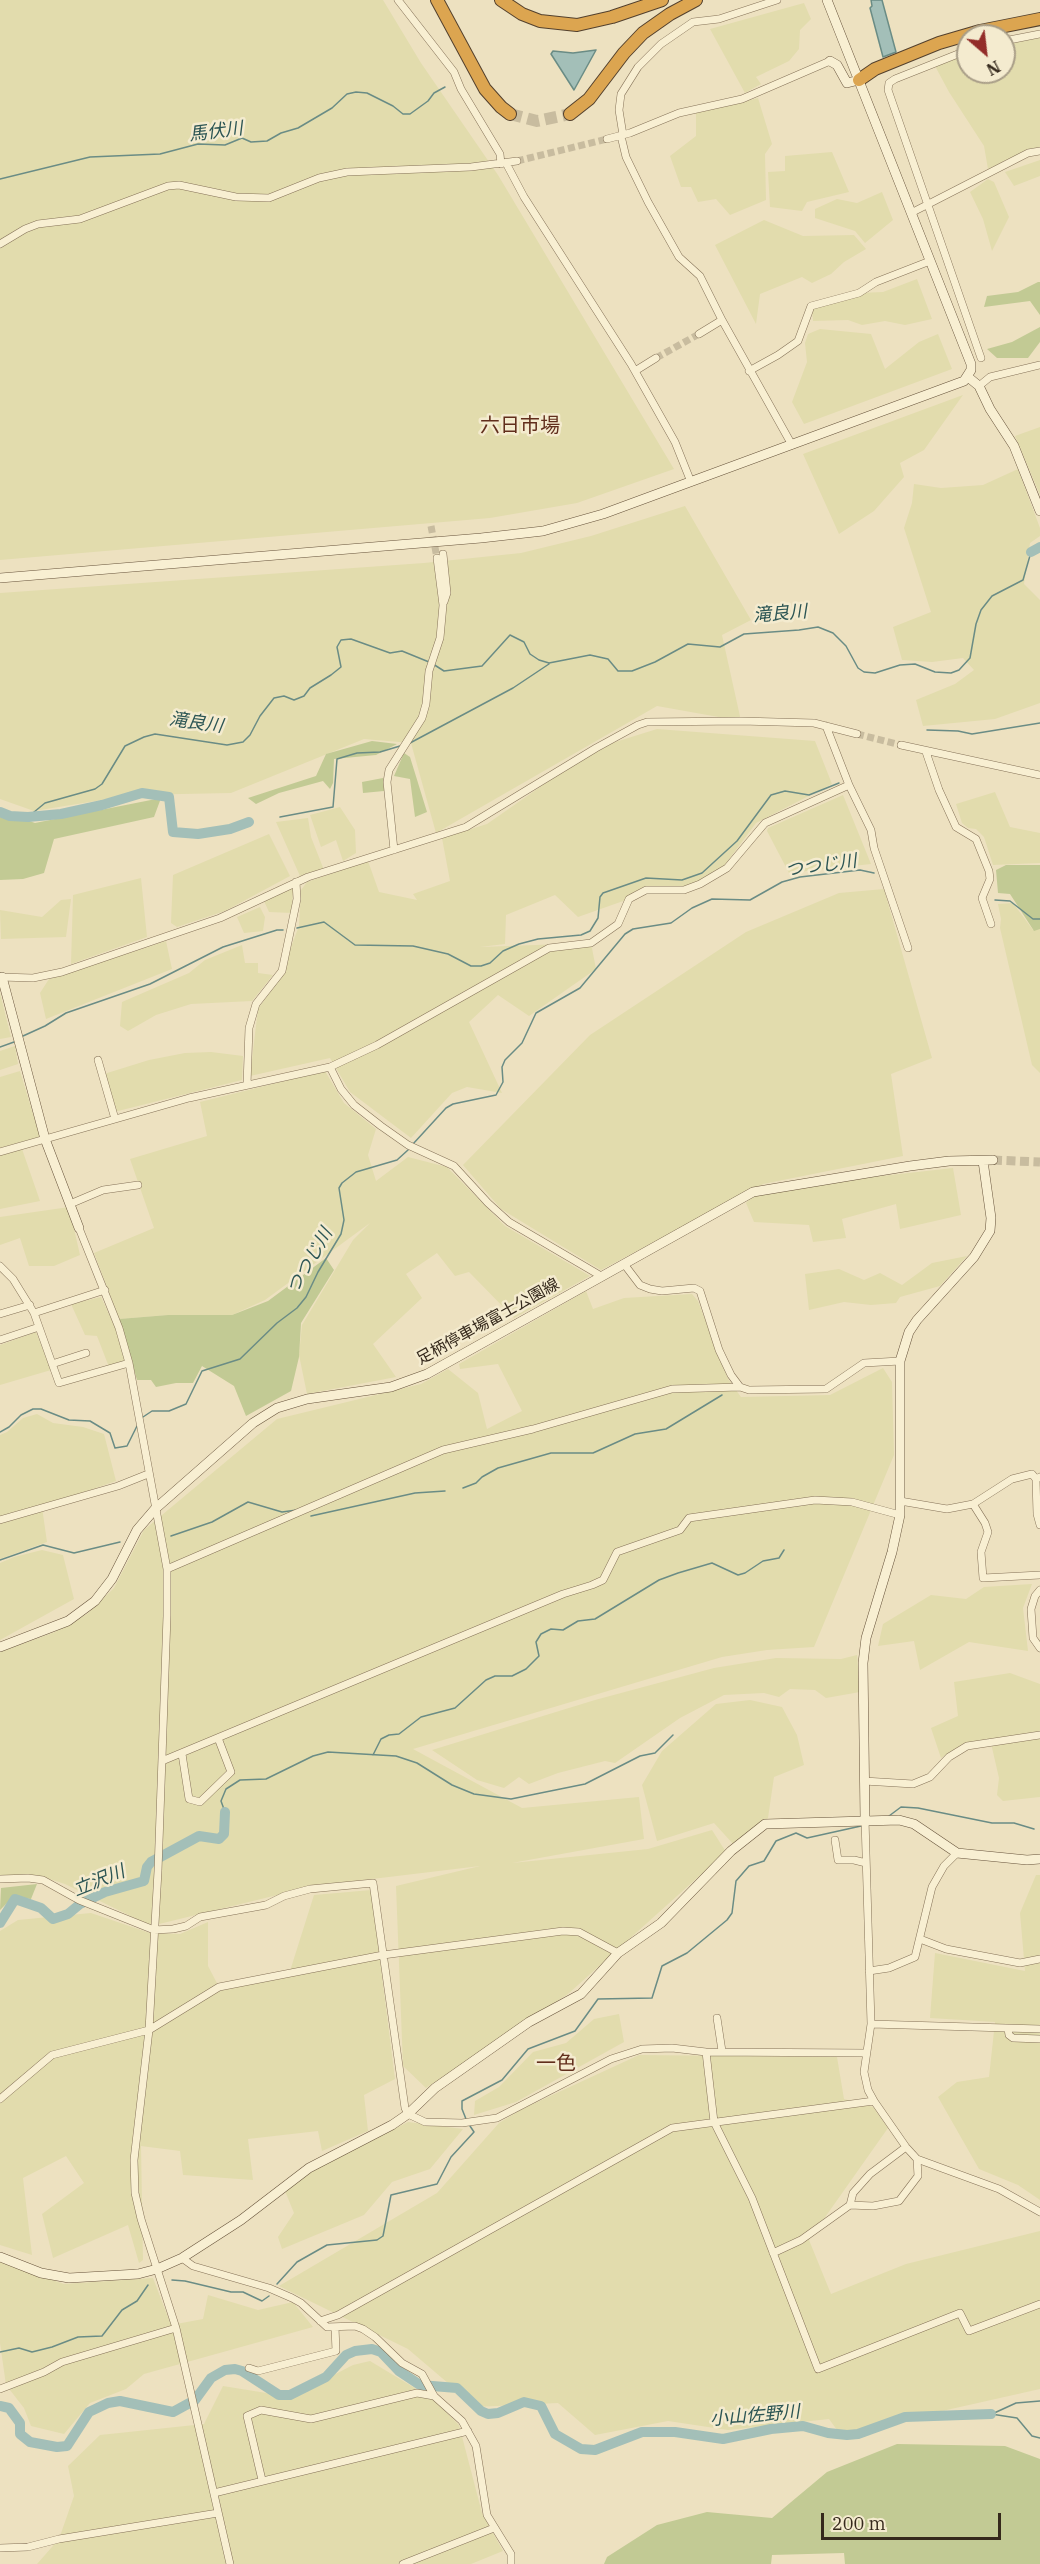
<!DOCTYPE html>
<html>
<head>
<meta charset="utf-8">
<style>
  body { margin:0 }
  #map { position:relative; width:1040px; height:2564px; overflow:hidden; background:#ede1c0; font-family:"IBM Plex Serif",serif }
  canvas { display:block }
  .north { position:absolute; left:956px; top:24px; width:60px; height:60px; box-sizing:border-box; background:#f4ebcf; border:2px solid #a89d87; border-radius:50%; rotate:152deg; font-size:16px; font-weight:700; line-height:24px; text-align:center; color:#35291c }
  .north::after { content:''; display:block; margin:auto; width:21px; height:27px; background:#932d29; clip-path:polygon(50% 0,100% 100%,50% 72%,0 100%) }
  .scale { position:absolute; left:821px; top:2513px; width:180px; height:27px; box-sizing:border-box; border:3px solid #35291c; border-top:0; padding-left:8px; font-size:18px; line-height:21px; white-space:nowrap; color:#35291c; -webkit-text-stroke:4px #f4ebcf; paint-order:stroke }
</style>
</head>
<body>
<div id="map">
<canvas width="1040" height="2564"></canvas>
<div class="north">N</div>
<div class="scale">200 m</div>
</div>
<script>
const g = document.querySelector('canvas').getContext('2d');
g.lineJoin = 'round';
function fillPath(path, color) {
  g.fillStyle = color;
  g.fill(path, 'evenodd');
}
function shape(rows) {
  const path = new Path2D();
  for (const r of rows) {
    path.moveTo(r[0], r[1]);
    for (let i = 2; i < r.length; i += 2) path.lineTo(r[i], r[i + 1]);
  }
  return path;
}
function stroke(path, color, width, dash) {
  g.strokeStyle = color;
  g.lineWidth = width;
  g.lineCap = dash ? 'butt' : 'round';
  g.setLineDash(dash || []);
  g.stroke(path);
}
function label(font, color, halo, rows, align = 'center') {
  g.font = font + ' "IBM Plex Serif","Noto Sans JP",serif';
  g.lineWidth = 5;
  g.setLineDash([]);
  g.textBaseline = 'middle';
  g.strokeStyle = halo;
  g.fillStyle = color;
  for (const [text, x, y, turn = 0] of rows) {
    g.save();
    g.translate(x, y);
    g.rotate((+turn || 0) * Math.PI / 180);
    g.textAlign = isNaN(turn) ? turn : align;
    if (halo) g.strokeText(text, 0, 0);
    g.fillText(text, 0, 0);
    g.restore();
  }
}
fillPath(shape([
  [0,0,383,0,421,63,498,175,674,469,577,503,490,518,0,560],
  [804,3,811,19,800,30,799,49,789,61,756,77,761,84,745,93,710,29],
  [1040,38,1040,147,1029,149,988,169,984,146,949,92,935,66,968,55,968,72,1004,72,1004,44],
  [758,98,772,144,765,154,766,200,730,215,716,199,698,202,691,187,681,187,670,156,696,136,696,113],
  [832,152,849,192,807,202,802,211,770,207,768,172,785,171,785,156],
  [1040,160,1040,176,1014,186,1005,172],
  [988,179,994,182,1009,217,992,251,983,219,970,192],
  [882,192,893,220,865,243,855,231,815,218,815,209,837,199,857,203],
  [764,220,803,236,854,235,866,249,844,262,831,274,812,283,802,277,760,294,756,324,715,245],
  [917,279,932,319,905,325,885,321,862,325,848,320,813,321,812,311,815,306,859,293,883,292],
  [820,329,871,334,885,369,919,342,938,334,952,369,804,424,792,402,807,362,805,343,808,334],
  [963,395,924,450,900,463,904,477,874,511,839,534,803,454],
  [1040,427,1040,495,1015,436],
  [1018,469,1040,528,1040,536,1030,543,1024,584,1040,600,1040,703,995,719,923,726,916,700,955,684,974,670,963,658,932,662,902,660,893,627,931,612,904,528,912,503,914,484,941,488,983,485],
  [685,506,751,620,722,635,741,721,657,706,436,833,411,743,364,739,231,793,133,795,34,811,0,799,0,593,424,563,521,553,591,536],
  [657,729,815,741,832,784,756,823,724,866,676,894,643,894,578,917,555,895,506,915,505,944,480,947,591,943,596,969,529,1016,498,995,469,1022,502,1093,467,1087,452,1093,411,1138,350,1092,330,1058,250,1076,258,1009,278,981,299,926,301,890,307,882,368,861,379,892,417,900,413,894,450,881,442,838,487,824,596,748],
  [995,792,1010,827,1040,833,1040,863,993,865,984,837,976,829,968,828,962,823,956,804],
  [843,795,871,864,789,873,767,831,768,828],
  [340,807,355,830,356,853,343,861,336,840,321,847,310,815],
  [308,818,311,837,324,870,300,876,276,822],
  [269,834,290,876,225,911,177,927,171,923,173,875],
  [141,878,147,937,71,964,73,895],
  [293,886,292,913,269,912,264,901],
  [884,889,932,1058,891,1074,903,1156,763,1184,601,1270,501,1209,463,1165,590,1035,746,932,839,893],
  [71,899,66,937,1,939,0,910,42,917,61,900],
  [1013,903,1033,930,1040,929,1040,1073,1032,1065,1000,928,1001,919,998,904],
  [260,907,265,917,263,931,244,933,237,917],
  [166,941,172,969,46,1019,40,993,49,979],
  [242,945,245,963,258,963,258,973,273,975,252,1001,191,1004,156,1015,128,1031,120,1026,122,1002,189,973,205,960],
  [0,993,11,1037,0,1039],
  [15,1046,18,1064,0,1070,0,1051],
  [211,1052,243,1056,242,1080,114,1112,104,1074,149,1060,185,1053],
  [20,1071,40,1137,0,1148,0,1077],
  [325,1071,344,1103,376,1129,368,1155,376,1181,408,1157,447,1167,505,1226,590,1276,514,1318,469,1272,455,1276,437,1253,406,1274,422,1298,373,1344,396,1377,307,1394,299,1355,302,1325,353,1240,370,1223,265,1300,232,1315,168,1315,119,1319,94,1253,154,1228,130,1159,207,1136,200,1102],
  [22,1149,40,1201,0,1209,0,1155],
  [953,1168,961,1215,900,1229,896,1204,842,1219,846,1238,813,1242,809,1225,754,1222,746,1203,753,1195,837,1181],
  [69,1207,80,1255,54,1266,29,1266,20,1238,0,1245,0,1217],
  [967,1256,940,1286,900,1297,896,1303,871,1305,844,1302,809,1310,805,1274,839,1269,864,1280,880,1273,902,1285,932,1263],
  [586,1291,593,1309,624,1298,692,1294,698,1301,728,1379,741,1397,830,1395,883,1368,892,1382,894,1455,814,1647,767,1650,722,1657,413,1749,522,1808,639,1797,644,1839,512,1863,648,1849,712,1830,726,1852,568,1994,426,2088,403,2066,396,1886,480,1866,314,1886,151,1926,65,1884,40,1876,0,1876,0,1652,55,1632,87,1614,114,1588,144,1530,277,1419,421,1384,448,1369,478,1393,487,1429,522,1411,498,1364,460,1369,459,1364],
  [101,1297,115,1327,126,1363,109,1367,97,1336,85,1335,71,1304],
  [36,1332,51,1370,0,1385,0,1345],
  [37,1414,53,1423,83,1427,104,1434,116,1481,42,1507,47,1542,0,1559,0,1435,7,1432,23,1418],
  [42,1550,63,1555,74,1599,0,1640,0,1563,14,1557],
  [1032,1584,1023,1608,1028,1651,969,1642,920,1670,914,1641,878,1646,883,1624,931,1595,966,1599,984,1587],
  [857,1655,860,1692,826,1698,815,1690,790,1689,779,1697,764,1693,724,1695,680,1718,615,1763,605,1761,558,1773,529,1784,519,1777,504,1788,477,1780,432,1750,595,1700,714,1668,776,1658,841,1659],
  [1010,1673,1040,1684,1040,1797,1003,1801,997,1795,999,1778,990,1739,965,1743,941,1758,931,1728,958,1716,954,1682],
  [750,1700,782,1707,797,1735,804,1765,774,1777,768,1818,734,1845,714,1823,657,1841,642,1785,662,1751,716,1704],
  [1036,1875,1040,1875,1040,2200,1018,2185,979,2169,938,2097,957,2082,989,2077,995,2022,930,2018,935,1953,1025,1971,1020,1913],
  [371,1890,395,2079,364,2095,368,2131,322,2151,318,2131,248,2139,253,2180,183,2175,180,2151,141,2146,143,2260,139,2263,128,2225,53,2258,42,2214,84,2183,66,2156,23,2178,32,2255,0,2245,0,1931,18,1920,91,1913,150,1933,180,1934,208,1922,208,1966,219,1987,290,1971,314,1895],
  [619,2014,624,2042,516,2102,474,2115,475,2101,499,2087,533,2052,566,2043,594,2019],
  [639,2055,837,2057,844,2099,873,2107,888,2128,809,2240,831,2294,906,2264,1040,2231,1040,2389,840,2434,829,2419,728,2430,668,2421,595,2435,558,2403,476,2407,408,2349,279,2286,437,2193,499,2123,522,2109],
  [408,2122,463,2129,430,2169,392,2182,364,2215,282,2249,278,2237,294,2213,285,2191,315,2169],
  [0,2262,64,2284,153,2278,171,2325,203,2319,208,2295,258,2310,293,2302,313,2327,144,2374,126,2389,90,2403,64,2434,31,2426,24,2408,6,2385,0,2343],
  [370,2361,433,2399,459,2425,482,2513,503,2551,471,2564,37,2564,59,2539,74,2496,68,2466,100,2435,204,2424,223,2386,291,2397,353,2365]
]), '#e2dcad');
fillPath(shape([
  [1038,282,1040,282,1040,315,1030,301,984,307,987,296,1018,292],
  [1040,327,1040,342,1028,358,997,358,987,349,1012,342],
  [372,741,397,744,376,755,334,759,333,783,330,789,323,781,279,793,256,804,248,798,316,776,326,754],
  [404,753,410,757,427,812,415,817,410,779,394,776],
  [383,778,384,791,363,793,362,782],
  [161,798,154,817,54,839,44,873,23,879,0,880,0,811,35,823],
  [1006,865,1040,865,1040,929,1034,931,1010,894,998,893,996,870],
  [326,1258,334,1270,301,1323,299,1357,291,1391,246,1416,234,1386,202,1366,193,1383,176,1383,156,1387,151,1380,137,1380,119,1319,168,1315,232,1315,268,1301],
  [37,1884,31,1899,13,1897,0,1910,1,1888],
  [897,2444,1005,2446,1040,2459,1040,2564,845,2564,844,2553,772,2555,771,2564,604,2564,607,2557,657,2525,707,2512,772,2518,827,2472]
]), '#c2ca94');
const water = shape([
  [871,0,882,0,896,52,883,57,870,8,872,6,871,0],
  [596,50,574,90,551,54,553,51,573,53,596,50]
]);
fillPath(water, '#a3bfb8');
stroke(water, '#6a8c85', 1.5);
stroke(shape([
  [0,179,90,157,160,154,198,144,225,145,242,138,251,142,267,141,281,133,298,128,332,108,347,94,356,92,367,93,393,106,403,114,410,114,428,101,434,93,445,87],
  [433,664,444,671,482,666,510,635,524,642,530,654,539,660,549,663,590,655,608,659,618,671,632,671,655,662,688,644,720,647,744,634,799,630,818,627,833,633,846,646,858,668,864,672,875,673,900,665,915,664,935,672,951,673,959,670,970,658,976,624,981,610,992,596,1023,580,1031,552],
  [927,730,958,731,972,734,1040,723],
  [410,743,513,688,549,664],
  [28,817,45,803,95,789,102,784,125,746,144,737,155,734,227,745,243,742,250,735,260,716,274,698,284,696,294,700,304,696,310,688,331,675,341,667,337,647,341,640,351,639,390,653,402,651,429,662],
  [280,817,333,807,337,759,357,753,380,752,400,746],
  [995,900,1010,901,1033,919,1040,919],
  [297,928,324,922,355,945,413,946,448,954,471,966,481,966,490,963,503,951,519,944,538,939,581,935,590,931,598,918,600,897,603,893,646,878,682,880,702,873,737,841,771,795,785,791,809,795,839,783],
  [23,1036,45,1026,66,1013,150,984,223,947,277,930,283,930],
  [0,1047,14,1042],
  [413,1144,446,1108,453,1104,496,1095,503,1082,502,1067,505,1060,522,1043,536,1013,580,988,625,934,633,929,671,923,692,908,712,899,750,900,782,882,800,877,860,870,874,873],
  [143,1417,152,1411,169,1411,186,1404,202,1371,240,1359,277,1323,297,1308,306,1297,318,1272,341,1234,344,1220,339,1188,342,1183,356,1172,397,1160,408,1150],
  [0,1432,9,1427,21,1415,33,1409,41,1409,69,1420,90,1421,110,1433,115,1448,127,1446,137,1426],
  [463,1488,476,1483,482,1477,498,1468,551,1453,593,1453,635,1434,666,1429,722,1395],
  [311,1516,415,1493,445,1491],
  [171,1536,212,1522,248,1502,282,1512,297,1510],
  [0,1560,43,1545,74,1553,120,1542],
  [373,1755,381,1739,389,1735,399,1734,421,1717,455,1708,486,1680,495,1676,512,1676,526,1669,539,1656,536,1642,541,1634,551,1629,563,1630,578,1621,595,1619,659,1580,678,1573,712,1563,738,1575,745,1573,763,1561,779,1558,784,1550],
  [225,1812,221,1801,226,1789,240,1780,266,1779,313,1756,328,1752,396,1756,417,1763,452,1785,474,1794,511,1799,585,1784,640,1756,655,1753,673,1735],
  [889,1816,901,1807,918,1808,992,1823,1014,1823,1034,1829],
  [466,2119,462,2109,462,2101,502,2080,528,2049,575,2031,598,1999,652,1998,662,1966,687,1953,727,1920,732,1913,736,1881,749,1866,764,1861,776,1841,796,1833,807,1838,861,1826],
  [172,2280,185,2281,231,2292,243,2292,262,2301,269,2296],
  [277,2284,297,2262,327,2245,377,2240,383,2236,391,2195,437,2184,451,2157,474,2132,470,2126],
  [0,2352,19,2348,32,2352,52,2347,78,2337,102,2336,122,2310,137,2301,148,2285],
  [991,2414,1017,2418,1032,2436,1040,2438],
  [992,2414,1016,2403,1040,2401]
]), '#6a8c85', 1.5);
stroke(shape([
  [1031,552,1040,547],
  [0,812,10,816,28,817,61,814,102,805,142,793,169,797,173,832,198,834,230,829,249,822],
  [0,1923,15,1899,41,1908,53,1919,68,1914,80,1904,105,1892,144,1881,147,1867,151,1862,199,1836,219,1839,224,1834,225,1812],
  [0,2406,9,2408,20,2423,20,2434,30,2442,57,2447,67,2446,89,2412,108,2403,120,2401,173,2412,195,2400,211,2378,225,2370,235,2369,242,2371,279,2395,290,2395,326,2377,346,2355,355,2351,372,2349,381,2352,399,2371,420,2385,457,2388,481,2411,488,2414,498,2413,524,2402,541,2406,555,2434,581,2449,595,2450,642,2432,675,2432,723,2439,771,2429,803,2426,828,2433,847,2435,858,2434,905,2417,991,2414]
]), '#a3bfb8', 10);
stroke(shape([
  [517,161,607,139],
  [656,358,699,334],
  [431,526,437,558],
  [857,734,901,745]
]), '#c8bc9f', 7, [7, 3.5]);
stroke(shape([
  [993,1160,1040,1162]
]), '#c8bc9f', 9, [9, 4.5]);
stroke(shape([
  [510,114,537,121,570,114]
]), '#c8bc9f', 12, [12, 6]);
const street = shape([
  [398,0,454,72,461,89,500,154,501,164],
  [1004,41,1040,34],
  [968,50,895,79,889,83,888,90,981,358],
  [623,135,619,110,621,94,638,67,661,44,693,22,719,19,777,0],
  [621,136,626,157,648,202,679,257,700,276,722,320],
  [607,139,630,133,679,113,742,99,830,61],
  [506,163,524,197,631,364,675,442,691,482],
  [911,213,1028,153,1040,151],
  [0,244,25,229,38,224,80,219,168,186,179,185,236,197,269,198,319,178,347,172,471,167,517,161],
  [699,334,722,320,792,445],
  [635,371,656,358],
  [749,371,778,355,798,341,811,306,859,293,876,282,930,261],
  [979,386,990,377,1040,365],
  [443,554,447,593,444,602],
  [826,726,849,785,871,830,874,848,908,948],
  [901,745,1040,775],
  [926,752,939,790,956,827,976,839,989,871,990,879,982,898,991,924],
  [394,850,387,782,389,770,422,718,426,704,429,671,440,638,443,605,437,558],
  [0,977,33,978,62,972,220,918,308,877,466,827,596,748,638,725,647,722,741,721,814,723,857,734],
  [98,1060,115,1119],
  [330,1067,377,1045,549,948,591,943,618,924,629,899,646,890,684,890,700,884,727,868,765,823,849,785],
  [247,1085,249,1028,256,1004,282,971,297,899,296,882],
  [0,1152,189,1098,330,1067,341,1089,354,1105,381,1126,408,1145,454,1166,488,1203,509,1222,601,1276],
  [70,1204,103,1190,138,1185],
  [79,1228,119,1328,129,1363,167,1569,167,1616,158,1871,149,2030,134,2160,135,2193,141,2219,176,2328,230,2564],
  [624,1264,640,1285,650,1289,662,1291,694,1288,700,1291,719,1350,731,1375,740,1387,749,1390,826,1389,864,1363,900,1361],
  [0,1266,13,1279,34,1313,59,1383,129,1363],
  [34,1313,105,1290],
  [0,1314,30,1305],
  [0,1340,39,1327],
  [52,1364,86,1353],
  [1036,1479,1037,1514,1040,1525],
  [900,1501,947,1509,973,1504,1012,1479,1032,1474,1036,1479,1040,1477],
  [973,1504,985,1523,988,1532,981,1552,983,1578,1040,1575],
  [0,1520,118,1486,148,1474],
  [167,1569,443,1450,533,1429,672,1389,740,1387],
  [1040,1590,1035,1596,1031,1609,1033,1638,1040,1648],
  [182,1754,189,1799,200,1802,231,1772,218,1738],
  [162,1761,563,1594,592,1585,603,1580,617,1552,680,1530,689,1518,815,1500,852,1502,900,1515],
  [864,1781,913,1784,930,1777,949,1757,967,1746,1040,1735],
  [865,1819,871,2024,864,2072,868,2090,874,2101,906,2147,917,2159,999,2189,1040,2212],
  [835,1840,838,1860,854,1860,866,1863],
  [0,1879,28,1878,43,1880,79,1900,154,1930,173,1929,186,1926,200,1917,266,1905,284,1896,310,1889,373,1883,405,2108,408,2114,425,2122,462,2123,497,2118,611,2059,642,2049,672,2048,706,2052,866,2053],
  [920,1939,946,1949,1020,1963,1040,1959],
  [869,1971,889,1968,915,1957,932,1887,944,1866,957,1853],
  [717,2018,722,2051],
  [871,2024,1040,2029],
  [1008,2029,1009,2035,1013,2038,1040,2039],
  [706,2052,714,2122,752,2198,818,2369,960,2313,969,2331,1040,2304],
  [0,2099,52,2055,149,2030,219,1987,383,1955,563,1931,579,1932,618,1953],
  [850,2205,873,2206,899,2201,918,2176,917,2159],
  [773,2253,801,2240,850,2205,853,2193,870,2174,906,2147],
  [182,2258,193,2266,269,2288,292,2298,301,2303,327,2327,355,2326,363,2329,375,2337,402,2363,422,2374,434,2396,462,2421,476,2446,487,2515,511,2554,511,2564],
  [320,2321,338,2315,672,2128,874,2101],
  [249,2368,258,2371,336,2351,335,2327],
  [0,2389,44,2372,62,2362,176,2328],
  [262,2480,247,2416,261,2410,311,2419,417,2393,434,2396],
  [214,2493,468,2431],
  [0,2548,28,2547,59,2539,218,2513],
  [403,2564,494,2528]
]);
const secondary = shape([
  [830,61,837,65,847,83,859,80],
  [968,377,979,386,990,409,1014,446,1040,511],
  [0,578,481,538,543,531,603,514,964,381,971,370,971,364,827,0],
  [2,977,45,1139,79,1228],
  [0,1647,68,1621,95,1601,112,1579,137,1530,155,1509,253,1423,277,1408,307,1399,391,1387,427,1374,753,1192,910,1166,949,1161,993,1160],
  [865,1819,863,1663,866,1638,892,1552,900,1515,900,1361,909,1332,917,1320,974,1257,990,1231,991,1218,983,1161],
  [0,2257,41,2273,69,2278,138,2274,157,2269,182,2258,241,2220,309,2168,392,2125,408,2114,435,2088,529,2022,581,1994,618,1953,661,1923,731,1851,765,1824,899,1820,914,1824,957,1853,1027,1860,1040,1859]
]);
const highway = shape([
  [437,0,485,89,501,107,510,114],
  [501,0,522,14,540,21,577,25,612,17,662,0],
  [859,80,875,69,939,43,980,31,1040,19],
  [570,114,589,99,624,53,643,33,670,14,696,0]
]);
stroke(street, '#857258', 8);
stroke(secondary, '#67533b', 10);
stroke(highway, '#53402d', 14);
stroke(street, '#f8efd2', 7);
stroke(secondary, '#f8efd2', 9);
stroke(highway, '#dca550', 12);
label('16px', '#35291c', '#f4ebcf', [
  ["足柄停車場富士公園線",488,1322,-29]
]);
label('italic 18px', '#2c5554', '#f4ebcf', [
  ["馬伏川",216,132,-7],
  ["滝良川",780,614,-5],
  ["滝良川",196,723,8],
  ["つつじ川",821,866,-8],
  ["つつじ川",310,1261,-60],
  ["立沢川",99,1881,-22],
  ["小山佐野川",755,2416,-5]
]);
label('20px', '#612e1c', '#f4ebcf', [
  ["六日市場",520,426],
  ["一色",556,2064]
]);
</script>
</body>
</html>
